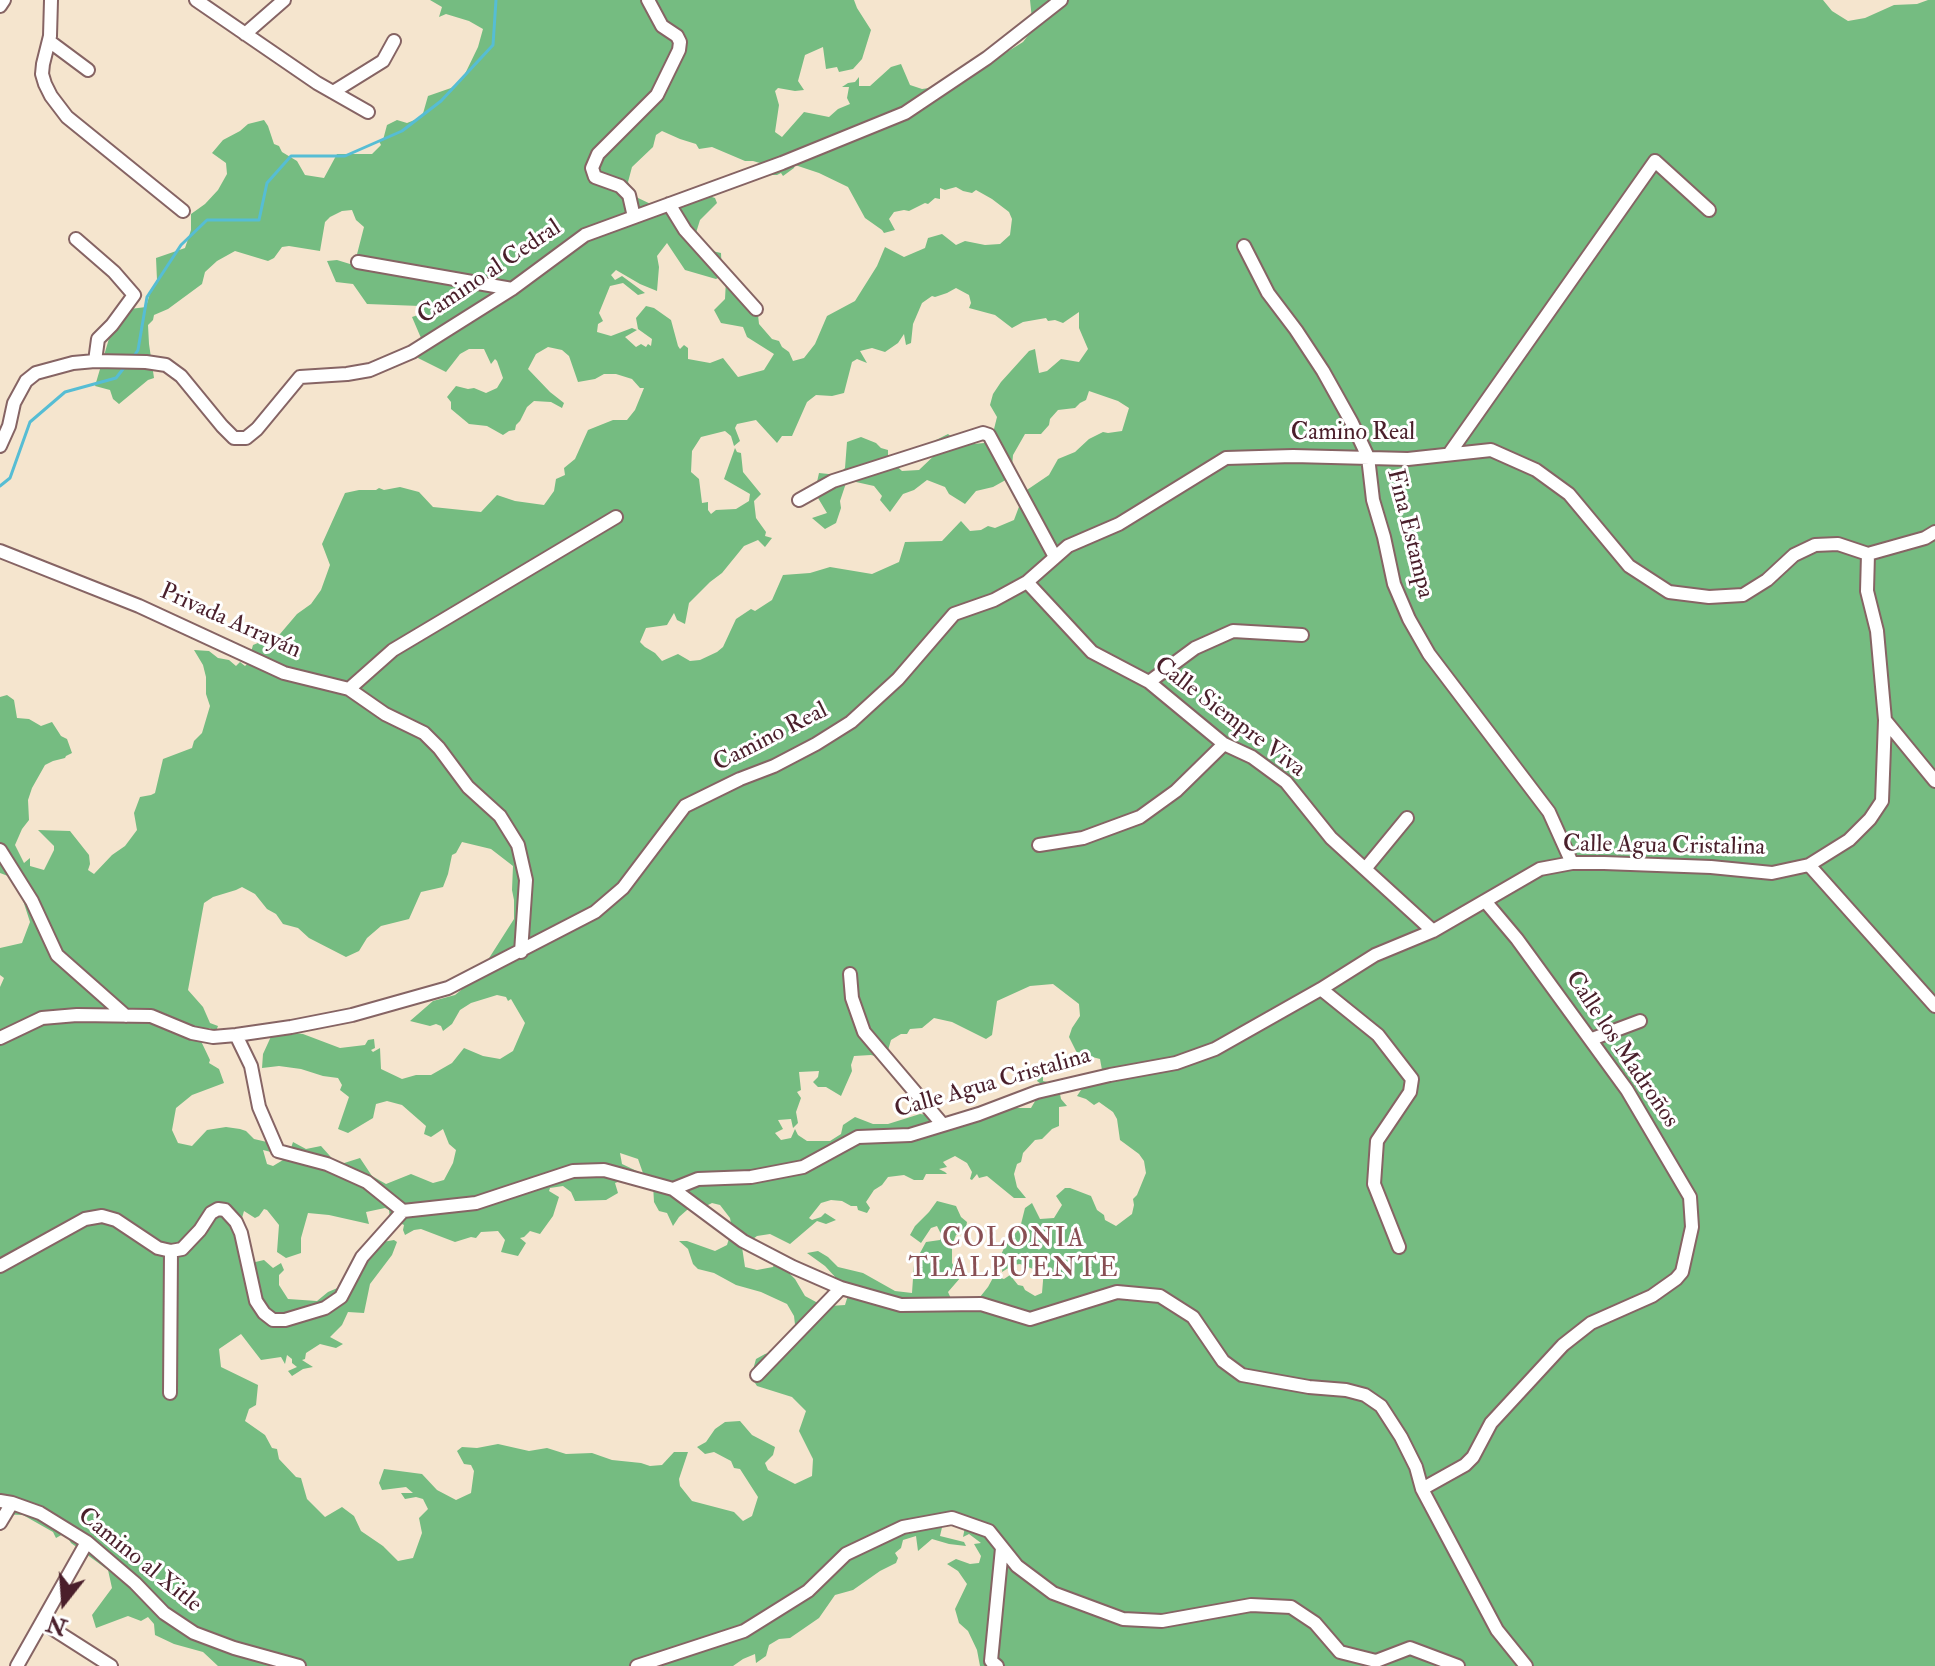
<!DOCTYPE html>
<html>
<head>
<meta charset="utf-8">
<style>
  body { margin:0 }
  #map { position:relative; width:1935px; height:1666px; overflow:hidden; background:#f5e5ce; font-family:"IM FELL Double Pica",serif }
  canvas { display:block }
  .north { position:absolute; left:24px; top:1562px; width:80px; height:80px; -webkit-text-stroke:6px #fff; paint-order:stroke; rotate:197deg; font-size:22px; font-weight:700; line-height:32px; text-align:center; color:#4a1f2b }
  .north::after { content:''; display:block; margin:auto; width:28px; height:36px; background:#4a1f2b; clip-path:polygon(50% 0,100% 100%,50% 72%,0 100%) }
</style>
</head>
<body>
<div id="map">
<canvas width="1935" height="1666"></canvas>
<div class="north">N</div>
</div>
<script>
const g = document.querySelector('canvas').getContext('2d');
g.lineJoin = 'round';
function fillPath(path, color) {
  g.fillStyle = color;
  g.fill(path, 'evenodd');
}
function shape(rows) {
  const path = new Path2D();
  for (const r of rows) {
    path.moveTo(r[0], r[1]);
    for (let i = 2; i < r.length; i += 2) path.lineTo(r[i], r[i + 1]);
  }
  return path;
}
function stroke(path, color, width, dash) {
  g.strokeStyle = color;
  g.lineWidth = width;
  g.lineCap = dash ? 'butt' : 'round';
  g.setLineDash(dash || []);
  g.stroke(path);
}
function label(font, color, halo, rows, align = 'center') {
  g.font = font + ' "IM FELL Double Pica",serif';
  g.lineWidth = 6;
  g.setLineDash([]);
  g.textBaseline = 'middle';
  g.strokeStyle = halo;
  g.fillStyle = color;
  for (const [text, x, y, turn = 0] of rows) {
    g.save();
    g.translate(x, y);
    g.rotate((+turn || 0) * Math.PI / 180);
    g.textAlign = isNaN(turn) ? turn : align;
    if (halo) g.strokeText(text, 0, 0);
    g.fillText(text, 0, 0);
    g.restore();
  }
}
fillPath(shape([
  [430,0,854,0,857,8,871,30,862,59,853,69,839,72,837,67,826,69,823,47,805,55,798,81,804,90,795,91,778,88,775,91,779,105,775,132,782,137,804,112,829,117,838,109,850,104,847,98,849,87,842,87,848,83,855,82,859,77,859,86,870,86,891,67,901,64,910,85,922,89,943,86,986,65,1023,42,1033,29,1030,0,1823,0,1832,11,1848,21,1865,18,1894,5,1917,4,1928,0,1935,0,1935,1666,980,1666,977,1650,968,1631,959,1623,955,1609,967,1584,958,1571,947,1564,956,1559,970,1564,979,1563,981,1556,974,1544,981,1543,969,1534,963,1537,965,1527,957,1522,952,1525,947,1519,944,1519,940,1536,964,1542,966,1546,949,1544,932,1539,918,1551,916,1536,903,1540,901,1548,895,1553,898,1558,896,1563,880,1571,853,1590,835,1595,819,1618,790,1638,779,1639,769,1645,766,1656,756,1663,755,1654,743,1659,733,1666,218,1666,203,1652,174,1644,155,1635,154,1624,148,1617,141,1621,128,1616,96,1628,92,1615,112,1588,108,1570,71,1543,65,1533,56,1538,53,1532,23,1515,0,1514,0,987,4,978,0,975,0,948,22,943,30,922,20,891,8,876,0,873,0,697,7,695,14,700,17,718,29,719,41,726,52,722,61,736,67,739,72,753,66,756,65,758,53,761,45,765,32,788,28,800,29,820,22,829,15,845,24,863,30,858,30,866,44,870,54,850,54,846,38,830,70,831,89,855,90,864,88,870,94,874,112,855,125,846,137,830,134,813,140,797,151,795,155,793,163,759,192,748,194,741,202,733,210,706,206,694,206,677,203,665,194,650,209,651,218,658,229,660,236,666,240,662,245,666,248,663,253,645,280,634,297,614,311,604,321,590,330,565,322,544,345,493,359,490,376,490,379,488,384,490,400,487,419,492,433,507,481,512,497,495,515,501,544,505,554,491,556,479,565,475,564,468,575,459,588,430,613,420,627,420,635,410,644,388,640,388,632,379,616,374,604,374,595,379,578,382,569,356,562,350,548,347,536,354,528,369,550,392,564,403,562,408,551,402,534,401,527,407,520,421,516,425,515,430,509,431,503,435,487,426,469,424,451,409,451,402,447,397,456,386,468,389,474,388,486,393,497,388,503,378,497,361,495,359,491,364,484,349,469,349,460,354,446,372,418,358,421,338,412,317,424,313,420,306,367,304,353,284,336,282,327,261,337,260,350,264,355,262,364,227,356,220,352,210,342,211,330,217,325,222,320,251,289,246,282,247,274,258,268,261,235,251,217,261,205,272,202,284,168,309,154,315,153,320,148,325,149,344,154,378,148,380,119,404,113,399,110,390,95,386,113,325,130,309,146,307,150,293,152,291,157,280,156,258,185,248,191,230,191,214,205,204,218,190,227,174,226,163,212,153,223,140,240,131,248,124,264,120,268,126,274,144,279,146,282,152,297,161,305,175,324,178,337,154,372,154,381,145,379,141,383,140,387,125,397,120,407,123,422,117,428,96,451,88,463,78,478,47,483,29,469,21,446,14,439,17,442,7],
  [662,131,680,139,696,144,699,149,712,147,745,161,753,161,767,165,764,175,777,175,781,173,783,176,794,168,795,165,819,173,848,187,865,218,882,230,884,233,895,230,889,219,894,212,904,210,909,211,925,203,928,204,935,198,940,199,940,188,945,190,956,187,963,191,972,193,976,190,992,199,1009,212,1012,219,1010,235,1000,244,985,245,965,241,956,245,942,234,928,238,925,248,904,257,885,247,877,266,855,301,827,316,815,344,804,358,793,361,789,352,782,347,779,341,772,339,759,324,757,306,726,280,725,299,714,310,721,323,743,327,747,337,774,354,764,370,738,377,723,358,710,363,688,359,688,348,684,345,680,349,678,346,671,320,654,308,646,306,636,318,638,329,652,339,651,346,648,344,646,347,641,344,636,347,625,337,637,330,632,328,611,336,597,332,598,324,603,321,599,313,610,286,623,283,638,295,645,293,622,276,615,280,611,275,616,270,640,284,657,291,659,267,657,256,667,243,685,270,716,279,722,276,721,253,703,249,695,236,700,220,717,203,715,198,712,197,711,191,657,207,636,197,628,182,632,167,653,147,656,135],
  [956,288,969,295,971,303,969,308,995,315,1012,328,1023,322,1046,318,1048,321,1055,320,1063,323,1079,312,1079,328,1088,349,1079,362,1061,359,1047,371,1039,373,1035,349,1029,351,1001,382,993,394,990,405,997,417,994,429,984,443,962,445,948,434,936,440,939,451,919,470,902,471,888,458,888,450,881,448,876,443,861,437,847,442,845,468,838,475,819,473,817,482,818,498,827,513,812,518,825,529,836,523,841,508,840,501,847,480,874,486,882,496,880,500,890,512,903,494,914,490,927,480,945,487,949,494,965,504,976,491,993,487,1011,477,1013,455,1025,434,1041,434,1049,425,1050,419,1058,410,1075,408,1080,403,1086,400,1089,391,1118,401,1129,408,1122,431,1108,433,1103,432,1089,439,1075,452,1058,459,1049,475,1018,496,1020,504,1014,520,995,528,988,526,981,530,970,531,961,521,942,541,905,542,899,562,872,574,830,567,810,573,783,575,772,600,755,611,751,609,736,619,723,647,717,652,700,660,690,661,678,654,662,661,655,653,645,647,640,642,646,628,667,625,674,613,677,620,685,624,689,603,710,582,722,573,744,546,758,540,765,547,772,538,765,536,766,532,756,518,754,501,761,494,743,472,741,453,737,452,735,448,724,479,750,494,749,501,736,509,716,510,711,514,708,510,708,502,702,503,699,479,691,472,692,451,701,437,725,431,731,436,734,446,740,441,735,428,737,424,756,420,777,443,782,436,792,436,807,402,816,395,832,396,844,393,852,362,857,359,867,363,860,351,872,348,885,352,898,343,904,334,906,345,911,343,913,324,922,303,932,296,935,297,947,293],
  [462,842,491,849,513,866,512,890,514,900,514,919,477,977,455,995,433,1001,410,1021,430,1026,436,1024,441,1026,443,1031,452,1024,460,1010,471,1003,497,995,506,997,508,1001,511,999,525,1023,513,1051,500,1059,483,1056,464,1048,452,1063,431,1075,416,1075,402,1079,381,1069,380,1048,373,1052,371,1050,375,1048,374,1039,368,1040,365,1045,340,1048,303,1034,274,1030,263,1054,262,1068,279,1066,301,1069,323,1076,338,1078,342,1085,340,1090,349,1097,338,1129,348,1133,373,1118,376,1104,387,1101,402,1105,426,1126,424,1134,431,1137,443,1129,449,1144,456,1150,453,1163,444,1180,433,1183,411,1174,386,1184,372,1176,360,1158,338,1165,321,1146,306,1149,293,1142,288,1157,273,1166,267,1164,263,1150,271,1152,267,1142,254,1139,246,1131,240,1129,226,1127,207,1130,192,1146,178,1143,172,1130,176,1108,192,1095,224,1083,219,1069,209,1063,210,1060,200,1039,203,1029,209,1028,216,1031,218,1026,210,1023,203,1007,188,990,204,903,213,897,236,890,242,887,255,894,267,909,276,914,283,924,298,928,309,938,346,957,359,951,367,938,381,926,409,919,421,892,443,887,448,874,452,855,456,853],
  [1053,984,1079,1004,1080,1016,1072,1028,1069,1037,1077,1053,1100,1059,1102,1070,1089,1078,1077,1096,1086,1099,1094,1105,1099,1102,1113,1112,1117,1119,1120,1140,1139,1154,1144,1161,1146,1173,1137,1195,1133,1199,1134,1205,1132,1214,1116,1226,1105,1220,1104,1215,1097,1210,1091,1196,1070,1188,1065,1188,1056,1196,1062,1205,1054,1218,1040,1219,1032,1203,1025,1208,1020,1228,1006,1244,999,1259,1003,1264,1002,1272,1013,1265,1020,1264,1036,1270,1046,1256,1050,1261,1044,1269,1042,1293,1035,1296,1025,1290,1023,1286,1018,1285,1010,1275,1004,1279,994,1276,988,1287,976,1302,953,1303,948,1292,961,1277,952,1263,952,1245,956,1235,965,1234,967,1222,961,1217,956,1206,937,1201,929,1212,915,1226,910,1235,921,1243,931,1228,937,1226,942,1236,940,1240,926,1242,914,1264,912,1293,895,1291,863,1273,838,1267,828,1257,818,1251,807,1253,825,1266,849,1292,845,1305,830,1306,816,1302,805,1296,795,1279,780,1264,777,1258,773,1267,757,1270,745,1267,742,1247,757,1236,770,1234,790,1244,817,1221,826,1224,836,1220,825,1213,821,1217,812,1220,809,1218,821,1203,831,1200,842,1201,851,1206,857,1206,858,1210,867,1213,870,1208,866,1202,874,1190,882,1185,888,1177,904,1175,914,1180,923,1180,926,1174,947,1174,945,1172,939,1169,947,1167,943,1162,955,1156,967,1163,972,1172,970,1179,972,1180,977,1174,979,1178,987,1176,1014,1198,1026,1198,1017,1187,1014,1174,1017,1164,1021,1162,1023,1153,1035,1140,1042,1139,1052,1129,1059,1126,1059,1107,1067,1106,1061,1099,1060,1094,1055,1089,1057,1084,1043,1081,1043,1070,1037,1081,1044,1086,1031,1108,1002,1108,968,1125,965,1118,952,1120,943,1117,920,1114,888,1124,873,1124,855,1117,843,1125,841,1134,830,1141,807,1141,798,1135,795,1129,791,1138,781,1140,775,1133,783,1129,778,1120,791,1119,793,1128,798,1123,796,1112,801,1098,797,1092,801,1090,799,1072,819,1071,818,1077,813,1082,818,1087,826,1087,841,1096,852,1071,851,1065,854,1056,871,1055,875,1056,879,1054,886,1057,891,1040,901,1034,907,1034,910,1029,922,1028,934,1018,952,1022,986,1039,992,1035,997,1001,1030,986],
  [620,1153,638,1159,644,1176,653,1185,654,1202,659,1211,667,1213,673,1226,679,1217,687,1210,694,1206,706,1206,712,1203,720,1205,730,1218,732,1229,727,1245,715,1251,687,1241,679,1241,688,1249,693,1264,698,1269,714,1273,736,1285,761,1292,787,1304,794,1316,796,1333,783,1349,765,1354,756,1359,751,1377,757,1386,792,1397,806,1411,799,1431,813,1459,812,1476,795,1484,768,1470,765,1463,773,1455,775,1447,752,1435,740,1421,725,1422,715,1429,706,1442,697,1447,705,1454,714,1452,731,1461,734,1468,740,1469,758,1497,752,1516,743,1521,734,1512,692,1501,680,1486,679,1479,688,1452,674,1452,662,1465,650,1466,641,1463,612,1460,592,1453,566,1454,547,1448,529,1451,498,1444,477,1448,462,1447,457,1451,464,1464,471,1465,474,1471,471,1493,456,1500,437,1490,422,1474,384,1469,379,1483,382,1490,406,1487,413,1493,401,1493,405,1499,416,1497,423,1499,428,1509,419,1518,422,1533,413,1558,398,1561,383,1546,361,1531,354,1516,342,1507,325,1517,307,1499,301,1478,296,1477,279,1459,277,1449,272,1448,265,1435,245,1421,249,1409,256,1405,258,1385,221,1367,219,1349,241,1334,261,1360,281,1357,285,1364,287,1355,292,1359,292,1363,297,1367,288,1371,292,1376,303,1369,313,1367,302,1360,305,1359,306,1353,320,1344,336,1348,343,1344,330,1337,342,1325,348,1312,364,1313,370,1284,392,1255,397,1242,394,1240,377,1243,370,1259,347,1284,328,1292,317,1301,288,1299,279,1285,279,1275,284,1270,281,1263,273,1268,264,1260,251,1263,244,1246,236,1239,244,1211,255,1218,259,1216,264,1209,267,1210,279,1225,277,1252,286,1258,301,1253,301,1238,308,1213,329,1215,369,1224,366,1212,385,1208,389,1210,390,1218,404,1225,403,1230,405,1235,414,1230,421,1229,455,1242,471,1237,476,1238,481,1232,498,1231,505,1240,501,1252,518,1256,526,1243,520,1238,524,1237,530,1231,540,1234,553,1216,559,1197,549,1191,550,1188,563,1186,571,1192,575,1201,606,1200,618,1193,615,1183,626,1179,634,1182,641,1173,622,1164]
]), '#75bc81');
stroke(shape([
  [132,359,138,350,147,297,181,245,207,220,259,220,267,183,291,156,345,156,402,131,441,101,493,45,496,0],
  [0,486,10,478,30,422,65,392,116,378,127,364]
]), '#56bdd4', 3);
const minor = shape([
  [51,0,50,36,43,64,42,74,45,84,51,96,67,117,183,211],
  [196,0,317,83,368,112],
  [0,6,4,0],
  [245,34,284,0],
  [49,41,88,70],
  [333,92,383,61,394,41],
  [669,204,685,230,756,309],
  [634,217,629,195,620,186,595,177,592,168,598,154,657,95,679,50,680,42,677,36,662,26,648,0],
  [76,239,114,272,134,295,112,325,98,339,95,361],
  [1244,246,1268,293,1296,330,1323,371,1352,423,1368,457,1373,500,1384,537,1394,584,1409,619,1429,654,1549,812,1572,863],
  [358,262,512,289],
  [0,446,9,426,14,403,26,381,36,373,73,363,95,361,146,362,166,365,181,376,222,426,234,438,246,438,257,429,300,377,347,374,370,370,412,352,512,289,585,235,782,163,905,113,987,58,1061,0],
  [1449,454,1655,161,1709,210],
  [799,500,833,481,983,433,989,435,1055,557],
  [0,551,139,606,284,673,349,689,385,714,424,733,439,748,468,787,500,816,518,845,526,880,521,952],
  [1027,582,1092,652,1149,682,1224,744,1252,757,1286,782,1331,838,1433,931],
  [1149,682,1195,648,1233,631,1302,635],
  [349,689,393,650,616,517],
  [1885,720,1935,781],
  [1039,845,1083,838,1140,817,1176,791,1224,744],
  [0,850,32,901,57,955,126,1016],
  [1809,865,1935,1006],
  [1365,869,1407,818],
  [850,974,852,998,864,1032,943,1125],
  [1321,989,1378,1035,1412,1079,1410,1092,1377,1141,1374,1184,1399,1247],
  [236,1035,251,1066,259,1107,278,1151,327,1164,367,1182,403,1211],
  [0,1038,42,1018,77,1015,151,1016,192,1033,213,1037,236,1035,291,1027,352,1015,448,988,595,912,623,888,685,806,740,779,774,766,816,744,851,722,898,679,954,614,994,600,1027,582,1068,546,1119,524,1226,458,1293,456,1408,459,1491,450,1536,470,1569,494,1629,566,1669,592,1709,597,1743,595,1767,580,1794,555,1815,545,1838,544,1868,554],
  [1592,1039,1640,1021],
  [673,1189,743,1241,793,1267,841,1288,901,1305,981,1304,1030,1319,1117,1292,1160,1296,1193,1317,1223,1361,1242,1375,1309,1387,1346,1390,1365,1395,1381,1406,1401,1437,1416,1467,1422,1489,1497,1630,1526,1666],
  [0,1266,85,1219,102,1216,116,1220,158,1248,171,1251,182,1249,200,1230,211,1213,218,1209,225,1210,236,1222,241,1233,256,1301,264,1313,273,1320,285,1320,325,1308,341,1297,362,1257,403,1211,476,1203,573,1171,604,1170,673,1189,698,1179,751,1177,803,1167,858,1137,910,1135,979,1114,1037,1092,1110,1075,1176,1063,1215,1049,1321,989,1375,955,1433,931,1540,869,1572,863,1604,863,1711,867,1772,873,1809,865,1849,840,1870,819,1882,801,1885,720,1877,631,1867,591,1868,554,1925,538,1935,532],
  [757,1375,841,1288],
  [170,1393,171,1251],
  [1422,1489,1465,1465,1473,1457,1491,1423,1563,1345,1591,1323,1652,1296,1676,1279,1682,1272,1692,1227,1690,1197,1627,1090,1517,939,1485,901],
  [0,1501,12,1503,40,1513,87,1542,135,1583,164,1613,194,1633,234,1648,299,1666],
  [0,1523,12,1503],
  [42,1622,111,1666],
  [17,1666,87,1542],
  [637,1666,744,1631,808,1591,846,1554,903,1527,952,1518,989,1531,1017,1566,1053,1593,1123,1619,1162,1621,1251,1605,1291,1607,1315,1623,1340,1652,1376,1661,1410,1648,1458,1666],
  [997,1666,991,1661,1002,1548]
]);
stroke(minor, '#866464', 16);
stroke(minor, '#fff', 12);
label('24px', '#4a1f2b', '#fff', [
  ["Camino al Cedral",490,273,-34],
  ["Camino Real",1353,434],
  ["Fina Estampa",1409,534,76],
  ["Privada Arrayán",230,622,24],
  ["Calle Siempre Viva",1229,718,37],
  ["Camino Real",771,738,-27],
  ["Calle Agua Cristalina",1664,847,1],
  ["Calle los Madroños",1621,1050,56],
  ["Calle Agua Cristalina",993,1084,-16],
  ["Camino al Xitle",139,1561,39]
]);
g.letterSpacing = '2px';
label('26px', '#884f54', '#fff', [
  ["COLONIA",1014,1240],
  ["TLALPUENTE",1014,1270]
]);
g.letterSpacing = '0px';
</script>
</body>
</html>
